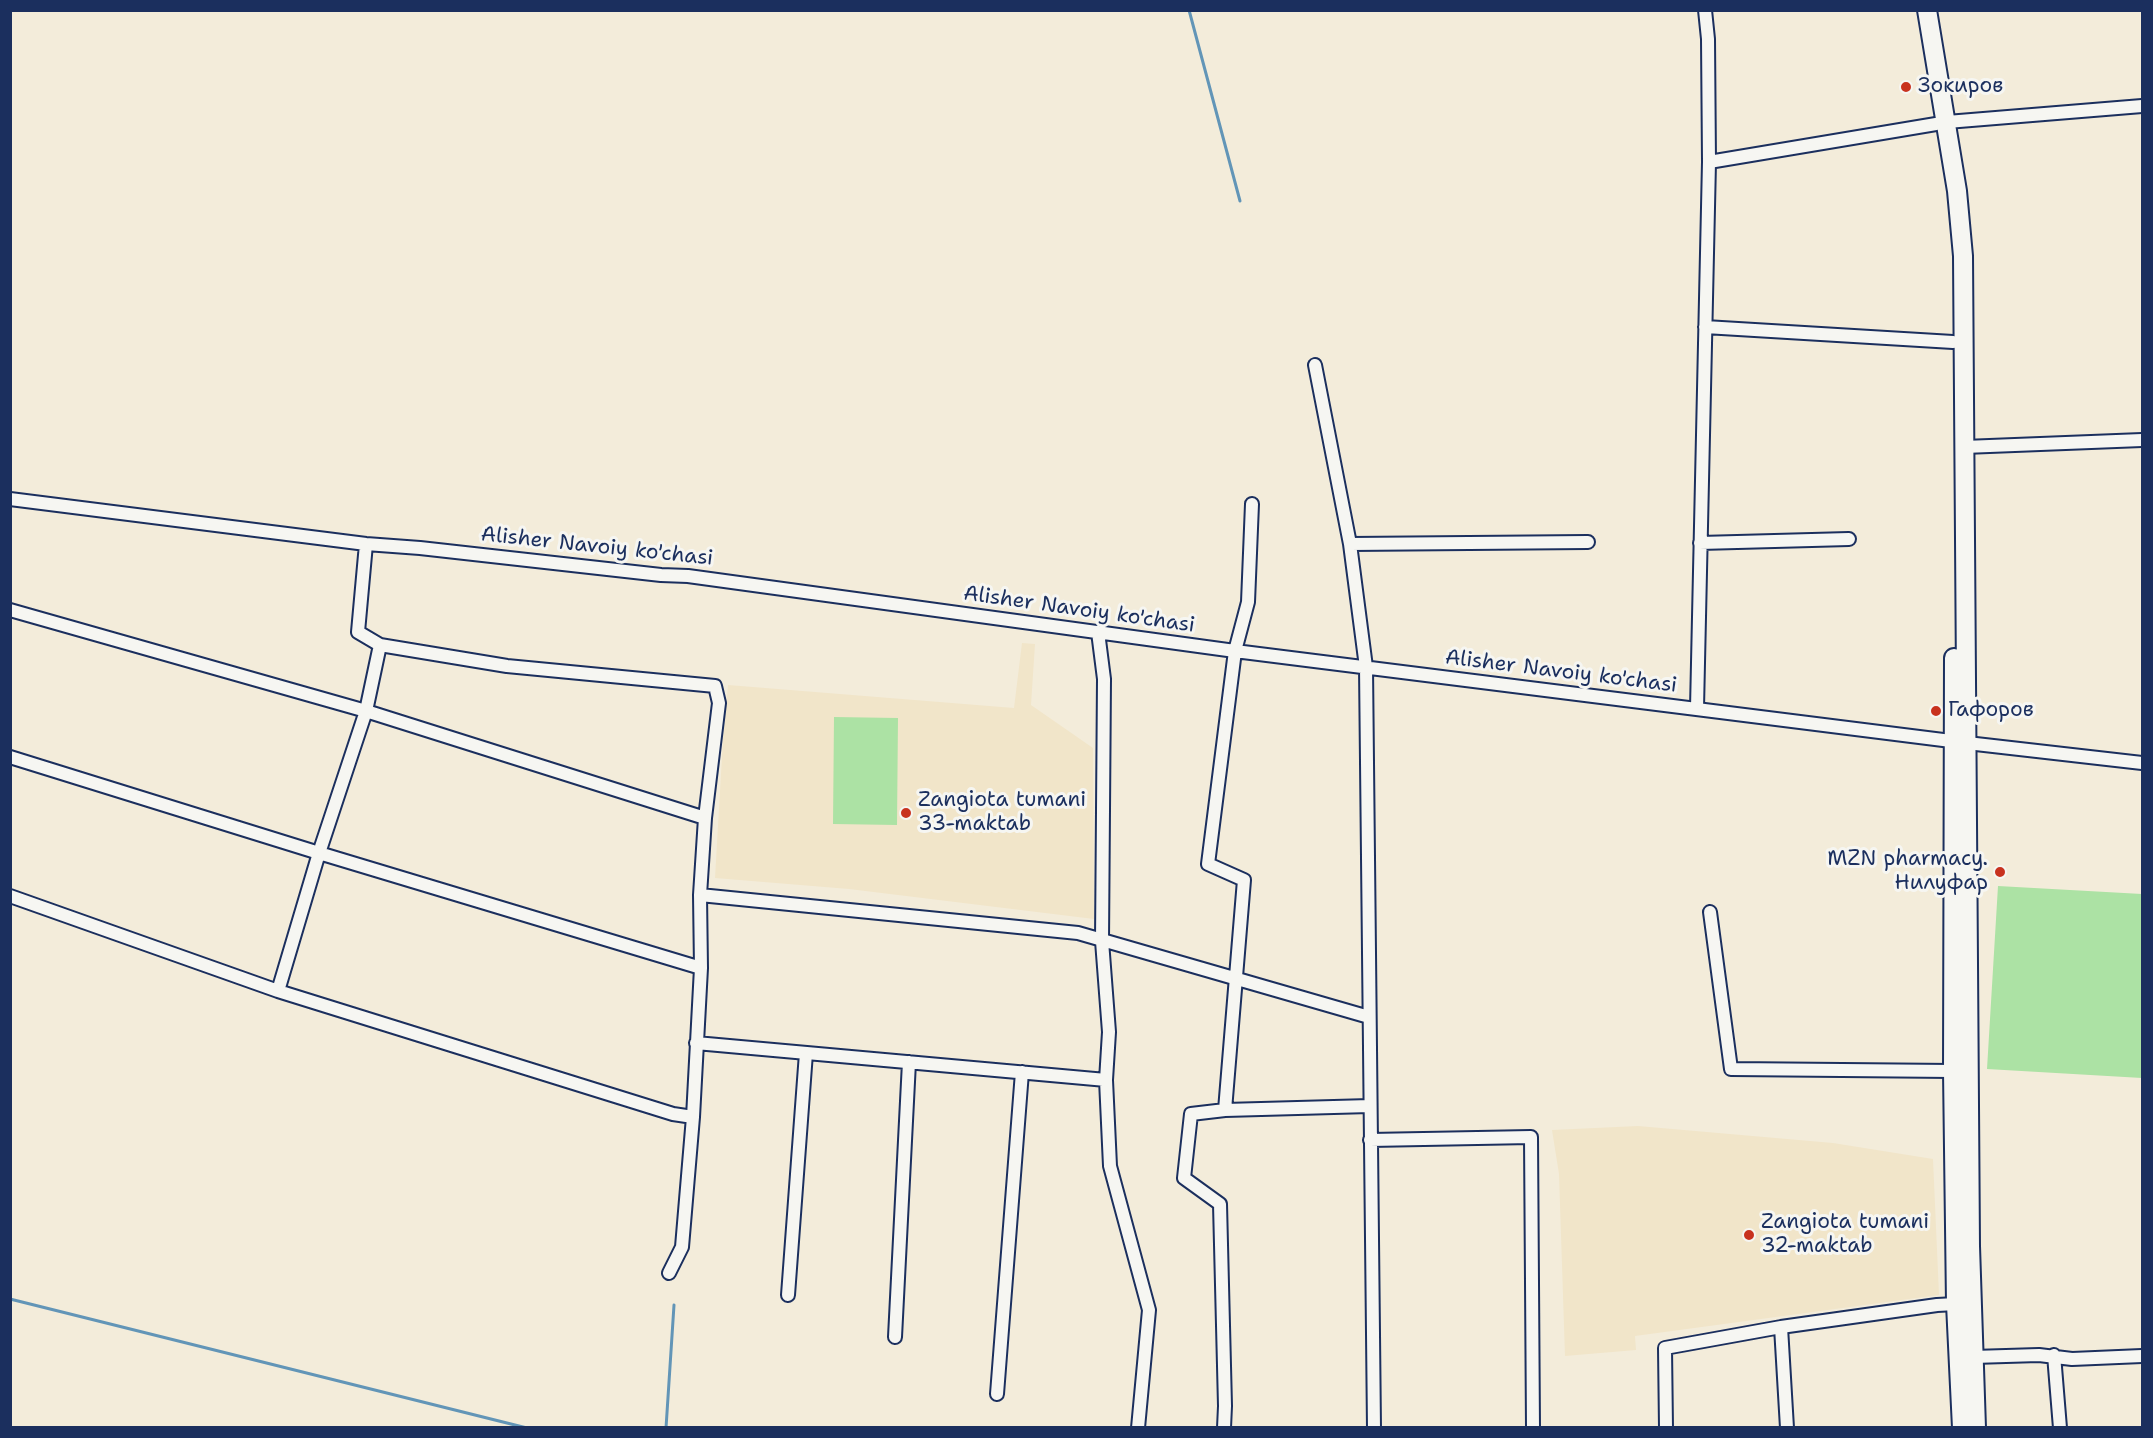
<!DOCTYPE html>
<html>
<head>
<meta charset="utf-8">
<style>
  body { margin:0 }
  #map { position:relative; width:2153px; height:1438px; overflow:hidden; background:#f3ecda; font-family:"Shantell Sans",sans-serif }
  canvas { display:block }
  .frame { position:absolute; inset:0; border:12px solid #1b2f5e; pointer-events:none }
</style>
</head>
<body>
<div id="map">
<canvas width="2153" height="1438"></canvas>
<div class="frame"></div>
</div>
<script>
const g = document.querySelector('canvas').getContext('2d');
g.lineJoin = 'round';
function fillPath(path, color) {
  g.fillStyle = color;
  g.fill(path, 'evenodd');
}
function shape(rows) {
  const path = new Path2D();
  for (const r of rows) {
    path.moveTo(r[0], r[1]);
    for (let i = 2; i < r.length; i += 2) path.lineTo(r[i], r[i + 1]);
  }
  return path;
}
function stroke(path, color, width, dash) {
  g.strokeStyle = color;
  g.lineWidth = width;
  g.lineCap = dash ? 'butt' : 'round';
  g.setLineDash(dash || []);
  g.stroke(path);
}
function label(font, color, halo, rows, align = 'center') {
  g.font = font + ' "Shantell Sans",sans-serif';
  g.lineWidth = 6;
  g.setLineDash([]);
  g.textBaseline = 'middle';
  g.strokeStyle = halo;
  g.fillStyle = color;
  for (const [text, x, y, turn = 0] of rows) {
    g.save();
    g.translate(x, y);
    g.rotate((+turn || 0) * Math.PI / 180);
    g.textAlign = isNaN(turn) ? turn : align;
    if (halo) g.strokeText(text, 0, 0);
    g.fillText(text, 0, 0);
    g.restore();
  }
}
fillPath(shape([
  [1022,643,1035,644,1031,705,1093,748,1094,919,849,889,715,878,723,739,728,685,1014,708],
  [1638,1126,1833,1143,1933,1159,1939,1295,1635,1336,1636,1350,1565,1356,1559,1174,1552,1130]
]), '#f1e5c9');
fillPath(shape([
  [834,717,898,718,897,825,833,824],
  [1998,886,2142,894,2142,1078,1987,1069]
]), '#ace2a4');
stroke(shape([
  [1189,10,1240,201],
  [10,1299,527,1428],
  [666,1428,674,1305]
]), '#6295b7', 3);
const minor = shape([
  [1947,122,2142,106],
  [1709,162,1936,124],
  [1705,327,1953,342],
  [1315,365,1350,544,1366,667,1374,1428],
  [1964,447,2142,440],
  [10,499,366,544,420,548,661,575,688,576,1235,651,1967,743,2142,763],
  [1700,543,1849,539],
  [366,544,358,632,380,645,507,666,715,686,719,703,705,818,700,895,701,968,693,1117,682,1247,669,1273],
  [1350,544,1588,542],
  [10,610,366,711,705,818],
  [1098,632,1104,679,1102,941,1109,1032,1106,1080,1110,1166,1149,1310,1138,1428],
  [1697,708,1709,162,1708,39,1705,10],
  [10,757,319,853,701,968],
  [700,895,1078,933,1369,1017],
  [10,896,278,991,673,1114,693,1117],
  [1710,912,1731,1069,1953,1071],
  [278,991,319,853,366,711,380,645],
  [696,1043,1106,1080],
  [1225,1110,1370,1106],
  [1370,1140,1531,1137,1533,1428],
  [788,1295,806,1053],
  [1781,1327,1787,1428],
  [895,1337,909,1062],
  [2054,1355,2060,1428],
  [1973,1357,2039,1355,2072,1359,2142,1356],
  [997,1394,1022,1072],
  [1224,1428,1225,1406,1220,1204,1184,1178,1191,1114,1225,1110,1244,880,1208,864,1235,651,1248,602,1252,504],
  [1666,1428,1665,1348,1781,1327,1937,1305,1956,1304]
]);
const primary = shape([
  [1927,10,1957,191,1963,256,1970,1246,1976,1428],
  [1954,658,1953,1071,1956,1304,1962,1428]
]);
stroke(minor, '#1b2f5e', 16);
stroke(primary, '#1b2f5e', 22);
stroke(minor, '#f6f6f2', 12);
stroke(primary, '#f6f6f2', 18);
for (const [x, y, r, color] of [
  [1906,87,6,"#c8321e"],
  [1936,711,6,"#c8321e"],
  [906,813,6,"#c8321e"],
  [2000,872,6,"#c8321e"],
  [1749,1235,6,"#c8321e"]
]) {
  const dot = new Path2D();
  dot.arc(x, y, r, 0, 2 * Math.PI);
  g.fillStyle = color;
  g.fill(dot);
  stroke(dot, '#f6f6f2', 2);
}
label('21px', '#1b2f5e', '#f6f6f2', [
  ["Зокиров",1918,87],
  ["Гафоров",1948,711],
  ["Zangiota tumani",918,801],
  ["33-maktab",918,825],
  ["MZN pharmacy.",1988,860,"right"],
  ["Нилуфар",1988,884,"right"],
  ["Zangiota tumani",1761,1223],
  ["32-maktab",1761,1247]
], 'left');
label('21px', '#1b2f5e', '#f6f6f2', [
  ["Alisher Navoiy ko'chasi",597,547,6],
  ["Alisher Navoiy ko'chasi",1079,610,8],
  ["Alisher Navoiy ko'chasi",1561,672,7]
]);
</script>
</body>
</html>
